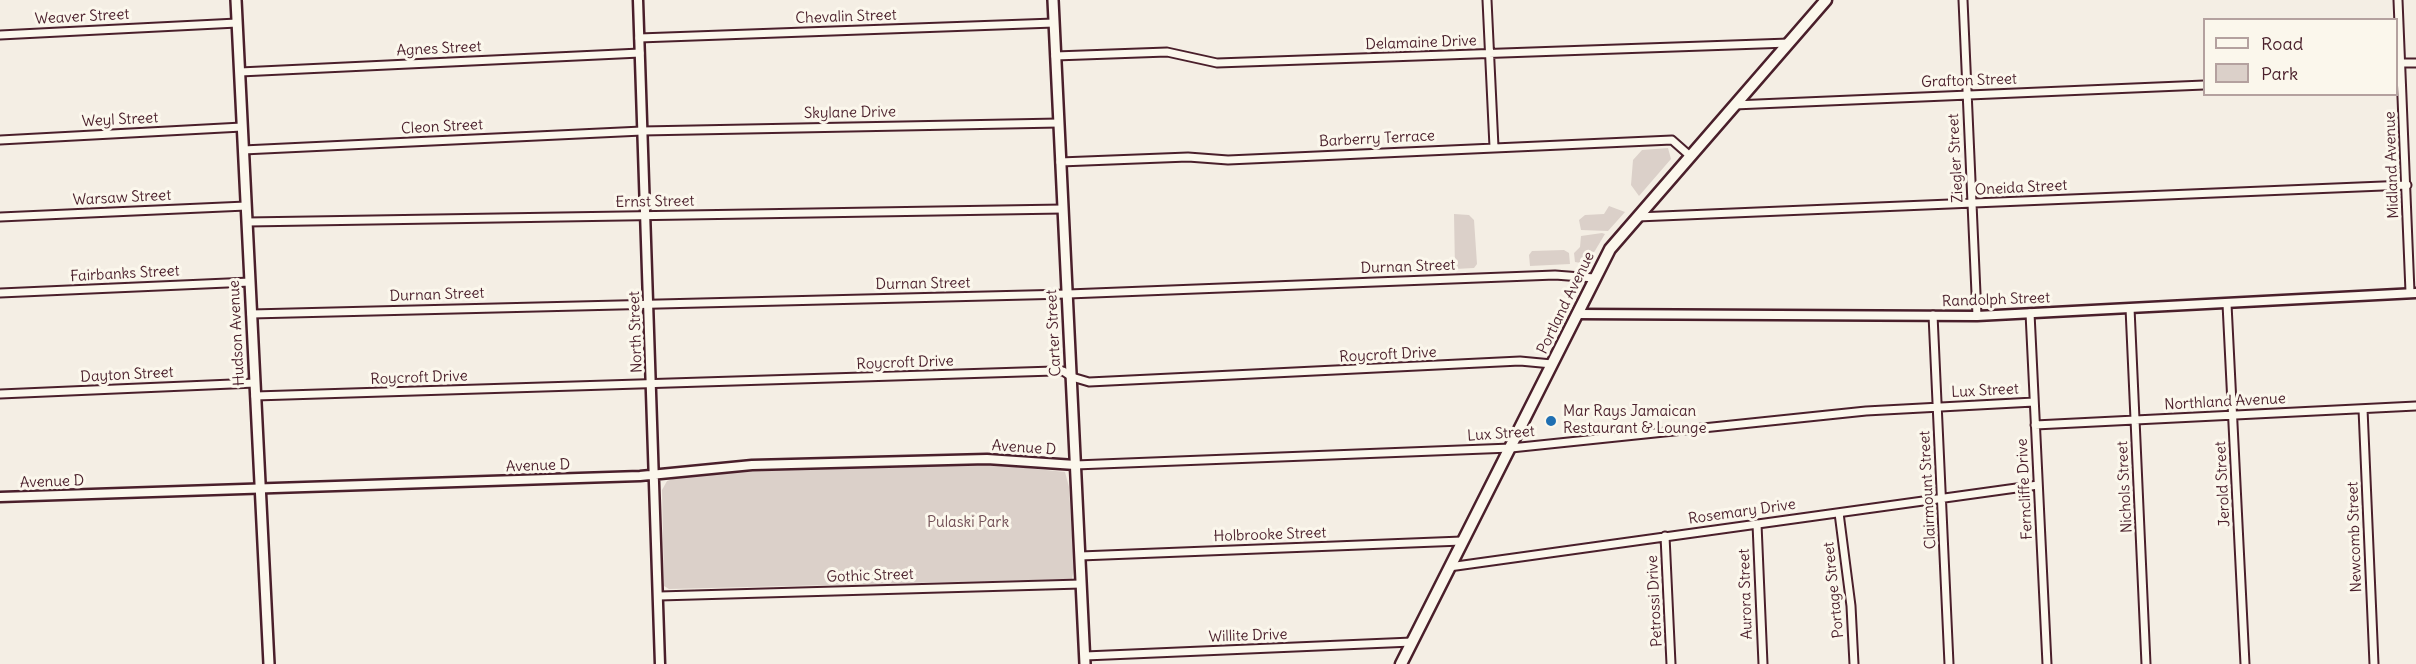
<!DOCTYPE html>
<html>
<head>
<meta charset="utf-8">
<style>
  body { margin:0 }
  #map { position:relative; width:2416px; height:664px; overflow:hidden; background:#f4eee4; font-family:Delius,sans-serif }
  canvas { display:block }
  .legend { position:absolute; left:2203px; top:18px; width:195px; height:78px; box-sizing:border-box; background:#fbf7ec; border:2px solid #b4a19f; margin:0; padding:8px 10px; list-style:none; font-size:18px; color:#4a1f2b }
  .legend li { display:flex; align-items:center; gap:12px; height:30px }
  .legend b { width:30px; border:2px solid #b4a19f }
</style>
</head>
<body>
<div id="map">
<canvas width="2416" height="664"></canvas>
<ul class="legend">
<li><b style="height:8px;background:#fbf7ec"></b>Road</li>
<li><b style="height:16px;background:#dbd0c9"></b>Park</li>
</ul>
</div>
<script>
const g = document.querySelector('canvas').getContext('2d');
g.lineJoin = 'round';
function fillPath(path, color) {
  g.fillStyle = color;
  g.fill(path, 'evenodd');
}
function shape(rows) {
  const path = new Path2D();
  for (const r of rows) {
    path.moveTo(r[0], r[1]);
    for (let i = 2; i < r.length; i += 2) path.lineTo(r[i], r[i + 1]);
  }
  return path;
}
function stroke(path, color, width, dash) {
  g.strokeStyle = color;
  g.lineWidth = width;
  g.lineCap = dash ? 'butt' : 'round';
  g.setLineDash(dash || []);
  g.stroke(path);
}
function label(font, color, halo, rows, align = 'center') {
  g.font = font + ' Delius,sans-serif';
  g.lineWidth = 6;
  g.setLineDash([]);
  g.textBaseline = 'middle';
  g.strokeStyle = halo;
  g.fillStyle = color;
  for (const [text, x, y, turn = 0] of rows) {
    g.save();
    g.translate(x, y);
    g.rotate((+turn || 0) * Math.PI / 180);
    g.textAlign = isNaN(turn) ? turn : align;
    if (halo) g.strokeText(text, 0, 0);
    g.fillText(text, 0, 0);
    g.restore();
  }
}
fillPath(shape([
  [1668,148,1671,159,1639,196,1631,185,1633,160,1642,150],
  [1609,206,1625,212,1608,231,1581,230,1579,220,1585,215,1604,214],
  [1454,214,1469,215,1474,220,1477,264,1474,268,1455,269],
  [1602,233,1605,234,1587,264,1575,262,1574,253,1580,247,1581,236],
  [1564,250,1569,253,1570,264,1530,266,1529,255,1532,251],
  [978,463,1065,472,1069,487,1074,568,1072,579,669,589,664,586,662,490,667,481,678,477,753,471]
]), '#dbd0c9');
const minor = shape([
  [1487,0,1494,147],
  [1963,0,1977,316],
  [2398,0,2410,292],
  [0,35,237,23],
  [639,38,1054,23],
  [1055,56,1167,52,1217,63,1789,43],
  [2401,63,2416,63],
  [240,72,640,53],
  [1734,105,2204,85],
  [0,140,242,127],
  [243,150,642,131,1059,123],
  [1060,162,1188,157,1228,160,1672,140,1689,155],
  [0,217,246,206],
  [1637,217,2407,185],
  [247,222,1063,209],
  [0,293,250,282],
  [2227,304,2245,664],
  [2130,308,2146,664],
  [2030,313,2047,664],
  [251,314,1068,294,1555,275,1594,278],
  [1933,315,1949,664],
  [0,394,255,383],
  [255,396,1054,371,1063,371,1072,377,1089,382,1520,361,1552,364],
  [2363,409,2374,664],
  [2035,425,2416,406],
  [1075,465,1511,448,1866,411,2034,402],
  [1839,513,1851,606,1854,664],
  [1757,524,1763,664],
  [1665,536,1671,664],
  [1080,556,1462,541],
  [1449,567,2038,485],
  [659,596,1081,584],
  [1085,656,1412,642]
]);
const tertiary = shape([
  [638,0,660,664],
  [1577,314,1977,316,2416,293],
  [0,497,640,476,752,465,987,459,1075,465]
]);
const secondary = shape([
  [236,0,269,664],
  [1053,0,1085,664]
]);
const primary = shape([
  [1401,664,1610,249,1826,0]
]);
stroke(minor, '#4a1f2b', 11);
stroke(tertiary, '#4a1f2b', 13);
stroke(secondary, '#4a1f2b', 14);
stroke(primary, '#4a1f2b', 15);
stroke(minor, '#fbf7ec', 7);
stroke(tertiary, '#fbf7ec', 8);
stroke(secondary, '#fbf7ec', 9);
stroke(primary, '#fbf7ec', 10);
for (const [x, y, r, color] of [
  [1551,421,6,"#1f6fb2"]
]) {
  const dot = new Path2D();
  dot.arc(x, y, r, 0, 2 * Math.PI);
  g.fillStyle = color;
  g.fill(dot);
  stroke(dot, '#fbf7ec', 2);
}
label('15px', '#4a1f2b', '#fbf7ec', [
  ["Weaver Street",82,17,-3],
  ["Chevalin Street",846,17,-2],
  ["Delamaine Drive",1421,43,-2],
  ["Agnes Street",439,49,-3],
  ["Grafton Street",1969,81,-2],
  ["Skylane Drive",850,113,-1],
  ["Weyl Street",120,120,-3],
  ["Cleon Street",442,127,-3],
  ["Barberry Terrace",1377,139,-3],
  ["Ziegler Street",1956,158,-93],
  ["Midland Avenue",2392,165,-92],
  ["Oneida Street",2021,188,-3],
  ["Warsaw Street",122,198,-3],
  ["Ernst Street",655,202,-1],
  ["Durnan Street",1408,267,-2],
  ["Fairbanks Street",125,274,-3],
  ["Durnan Street",923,284,-1],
  ["Durnan Street",437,295,-2],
  ["Randolph Street",1996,300,-2],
  ["Portland Avenue",1566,303,-64],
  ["North Street",636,332,-92],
  ["Hudson Avenue",237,333,-93],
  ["Carter Street",1054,333,-93],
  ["Roycroft Drive",1388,355,-3],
  ["Roycroft Drive",905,363,-2],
  ["Dayton Street",127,375,-3],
  ["Roycroft Drive",419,378,-2],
  ["Lux Street",1985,391,-3],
  ["Northland Avenue",2225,402,-3],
  ["Lux Street",1501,434,-4],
  ["Avenue D",1024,448,4],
  ["Avenue D",538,466,-2],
  ["Avenue D",52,482,-2],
  ["Jerold Street",2223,484,-93],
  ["Nichols Street",2125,487,-93],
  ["Ferncliffe Drive",2025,489,-93],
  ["Clairmount Street",1928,490,-93],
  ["Rosemary Drive",1742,512,-8],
  ["Holbrooke Street",1270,535,-2],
  ["Newcomb Street",2355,537,-92],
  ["Gothic Street",870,576,-2],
  ["Portage Street",1834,590,-96],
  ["Aurora Street",1746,594,-92],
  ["Petrossi Drive",1655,601,-93],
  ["Willite Drive",1248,636,-2]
]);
label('15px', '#4a1f2b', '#fbf7ec', [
  ["Mar Rays Jamaican",1563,412],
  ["Restaurant & Lounge",1563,429]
], 'left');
label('15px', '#6e4b52', '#fbf7ec', [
  ["Pulaski Park",968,523]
]);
</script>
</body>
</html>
